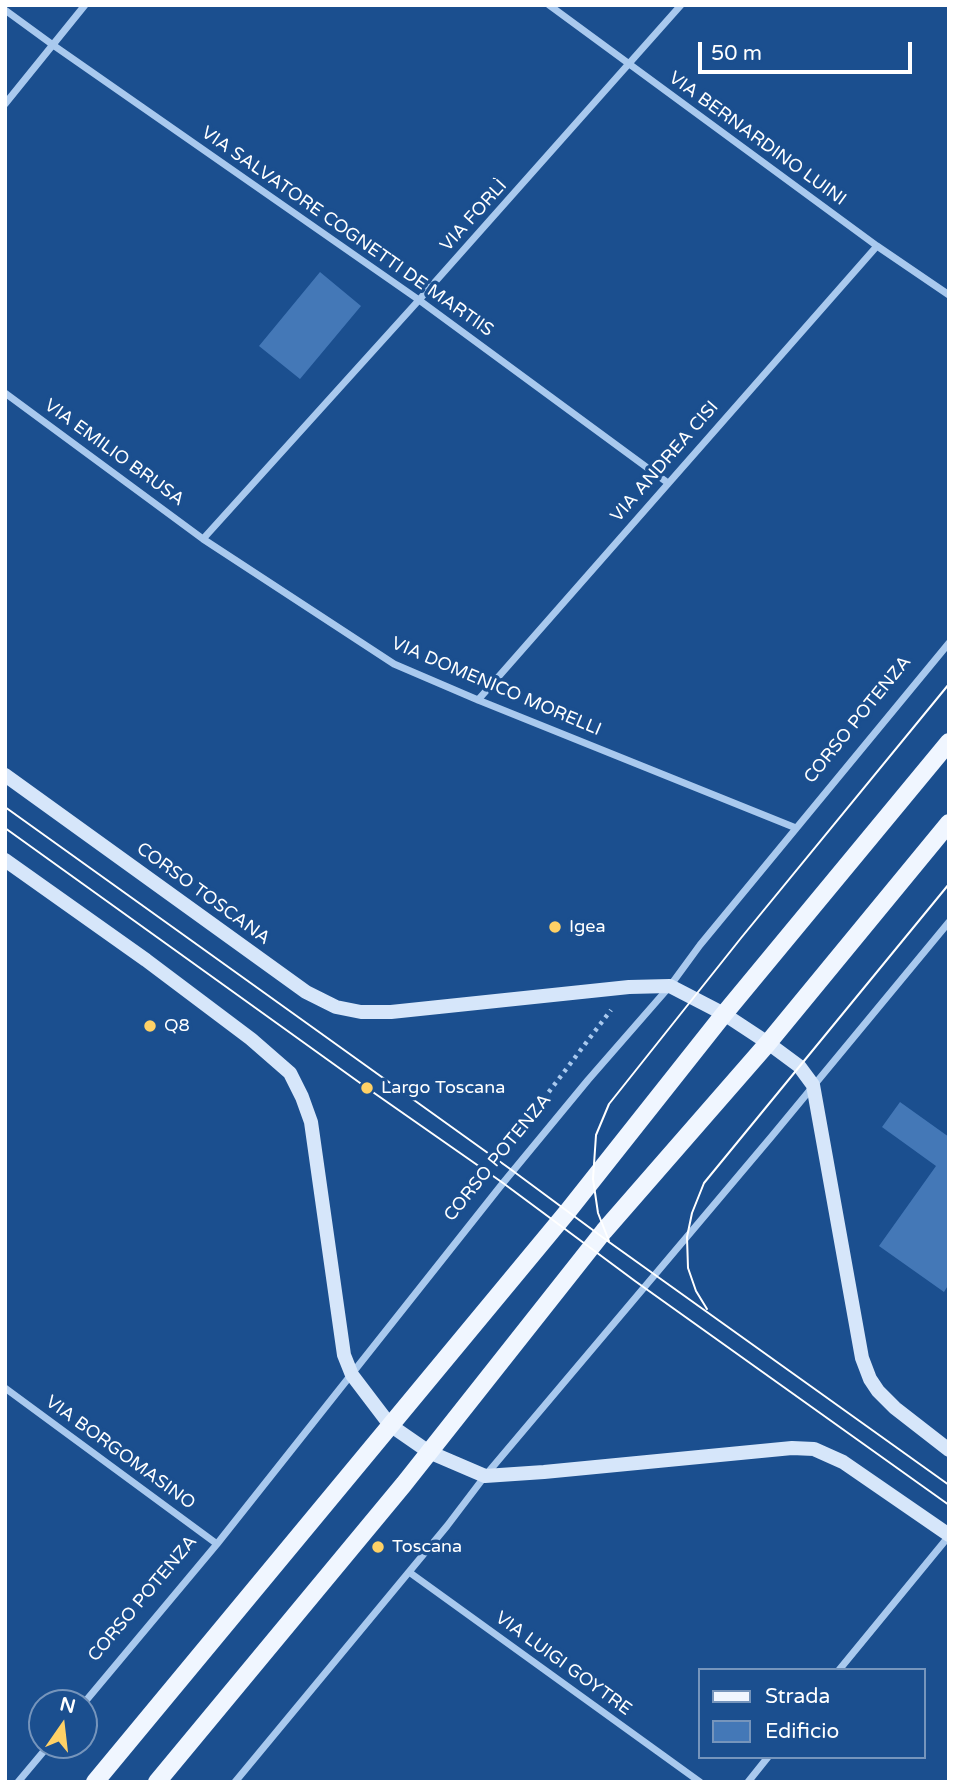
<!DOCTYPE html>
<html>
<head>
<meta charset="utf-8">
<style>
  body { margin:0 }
  #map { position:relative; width:954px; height:1787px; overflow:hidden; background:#1b4f8f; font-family:"Varela Round",sans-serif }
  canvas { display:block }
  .frame { position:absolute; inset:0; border:7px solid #fff; pointer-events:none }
  .legend { position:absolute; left:698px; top:1668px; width:228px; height:91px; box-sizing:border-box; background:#1b4f8f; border:2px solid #7695bc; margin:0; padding:9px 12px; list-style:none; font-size:21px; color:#fff }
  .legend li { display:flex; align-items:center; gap:14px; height:35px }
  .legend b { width:35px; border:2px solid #7695bc }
  .north { position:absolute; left:28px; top:1689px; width:70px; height:70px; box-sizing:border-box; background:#1b4f8f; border:2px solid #7695bc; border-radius:50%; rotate:14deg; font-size:19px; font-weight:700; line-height:28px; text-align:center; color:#fff }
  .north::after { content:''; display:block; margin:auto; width:24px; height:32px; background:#ffd166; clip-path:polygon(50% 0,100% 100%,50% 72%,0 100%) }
  .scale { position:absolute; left:698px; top:42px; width:214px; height:32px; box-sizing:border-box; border:4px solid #fff; border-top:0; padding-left:9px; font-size:21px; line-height:24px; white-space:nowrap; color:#fff; -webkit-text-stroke:5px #1b4f8f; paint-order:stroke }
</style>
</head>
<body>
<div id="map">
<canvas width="954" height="1787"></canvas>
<div class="frame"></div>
<ul class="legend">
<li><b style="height:9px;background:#f0f6ff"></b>Strada</li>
<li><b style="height:19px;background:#4478b7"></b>Edificio</li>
</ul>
<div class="north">N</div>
<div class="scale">50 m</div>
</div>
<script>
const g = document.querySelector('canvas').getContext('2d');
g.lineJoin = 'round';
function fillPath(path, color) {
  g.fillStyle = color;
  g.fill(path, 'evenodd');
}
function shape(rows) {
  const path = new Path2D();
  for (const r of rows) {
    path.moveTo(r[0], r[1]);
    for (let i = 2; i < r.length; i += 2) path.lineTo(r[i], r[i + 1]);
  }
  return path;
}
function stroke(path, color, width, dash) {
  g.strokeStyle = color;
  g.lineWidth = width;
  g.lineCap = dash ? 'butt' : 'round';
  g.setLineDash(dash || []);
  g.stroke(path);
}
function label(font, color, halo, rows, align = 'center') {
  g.font = font + ' "Varela Round",sans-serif';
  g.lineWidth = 7;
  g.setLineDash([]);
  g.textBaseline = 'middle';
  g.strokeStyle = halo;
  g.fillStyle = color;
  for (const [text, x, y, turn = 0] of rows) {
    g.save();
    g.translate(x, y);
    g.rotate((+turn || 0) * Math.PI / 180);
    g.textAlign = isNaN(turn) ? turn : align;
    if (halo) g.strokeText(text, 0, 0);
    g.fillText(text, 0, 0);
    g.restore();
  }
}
fillPath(shape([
  [320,272,361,306,300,379,259,346],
  [900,1102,949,1137,949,1284,944,1292,879,1246,936,1166,882,1127]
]), '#4478b7');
stroke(shape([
  [523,1126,611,1010],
  [60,1703,66,1695]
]), '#a9c9ee', 4.5, [3.5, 5]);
stroke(shape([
  [549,5,877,246,949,295],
  [5,10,53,45,419,300,668,483],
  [5,104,85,5],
  [5,393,203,539,394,664,478,700,796,828],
  [203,539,419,300,681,5],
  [478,700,877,246],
  [5,1388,217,1544],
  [409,1572,700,1782],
  [839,1670,949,1536],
  [84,1703,217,1544,503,1183,588,1080,670,986,700,945,949,643],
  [18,1782,49,1745],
  [235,1782,447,1526,485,1476,772,1136,949,922],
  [748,1782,768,1757]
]), '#a9c9ee', 7);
stroke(shape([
  [5,775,306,992,336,1007,361,1012,391,1012,629,987,670,986,724,1014,768,1043,799,1066,813,1085,862,1358,870,1379,878,1391,895,1408,949,1450],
  [5,860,146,960,251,1039,290,1073,302,1097,311,1122,344,1355,352,1375,390,1425,429,1452,485,1476,544,1472,792,1448,814,1449,843,1462,949,1535]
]), '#d6e6fa', 14);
stroke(shape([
  [95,1782,568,1211,724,1014,949,742],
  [157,1782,404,1484,604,1231,768,1043,949,823]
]), '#f0f6ff', 18);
stroke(shape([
  [5,807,513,1171,609,1242,949,1485],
  [5,828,367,1088,503,1183,635,1281,949,1505],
  [609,1241,598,1213,593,1179,596,1135,609,1104,741,938,949,684],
  [707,1309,696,1291,688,1268,687,1237,692,1213,704,1183,949,884]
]), '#fff', 2);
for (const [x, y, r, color] of [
  [555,927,7,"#ffd166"],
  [150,1026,7,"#ffd166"],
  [367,1088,7,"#ffd166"],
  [378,1547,7,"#ffd166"]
]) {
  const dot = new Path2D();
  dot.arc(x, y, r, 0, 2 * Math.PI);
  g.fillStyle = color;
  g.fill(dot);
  stroke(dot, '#1b4f8f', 2.5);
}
label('18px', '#fff', '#1b4f8f', [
  ["VIA BERNARDINO LUINI",757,139,36],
  ["VIA FORLÌ",474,216,-48],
  ["VIA SALVATORE COGNETTI DE MARTIIS",347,232,35],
  ["VIA EMILIO BRUSA",114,453,36],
  ["VIA ANDREA CISI",665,462,-49],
  ["VIA DOMENICO MORELLI",496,687,23],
  ["CORSO POTENZA",858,720,-51],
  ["CORSO TOSCANA",203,894,36],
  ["CORSO POTENZA",498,1158,-51],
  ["VIA BORGOMASINO",120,1453,36],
  ["CORSO POTENZA",143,1599,-50],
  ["VIA LUIGI GOYTRE",563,1664,36]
]);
label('18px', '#fff', '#1b4f8f', [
  ["Igea",569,927],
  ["Q8",164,1026],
  ["Largo Toscana",381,1088],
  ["Toscana",392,1547]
], 'left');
</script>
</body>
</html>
